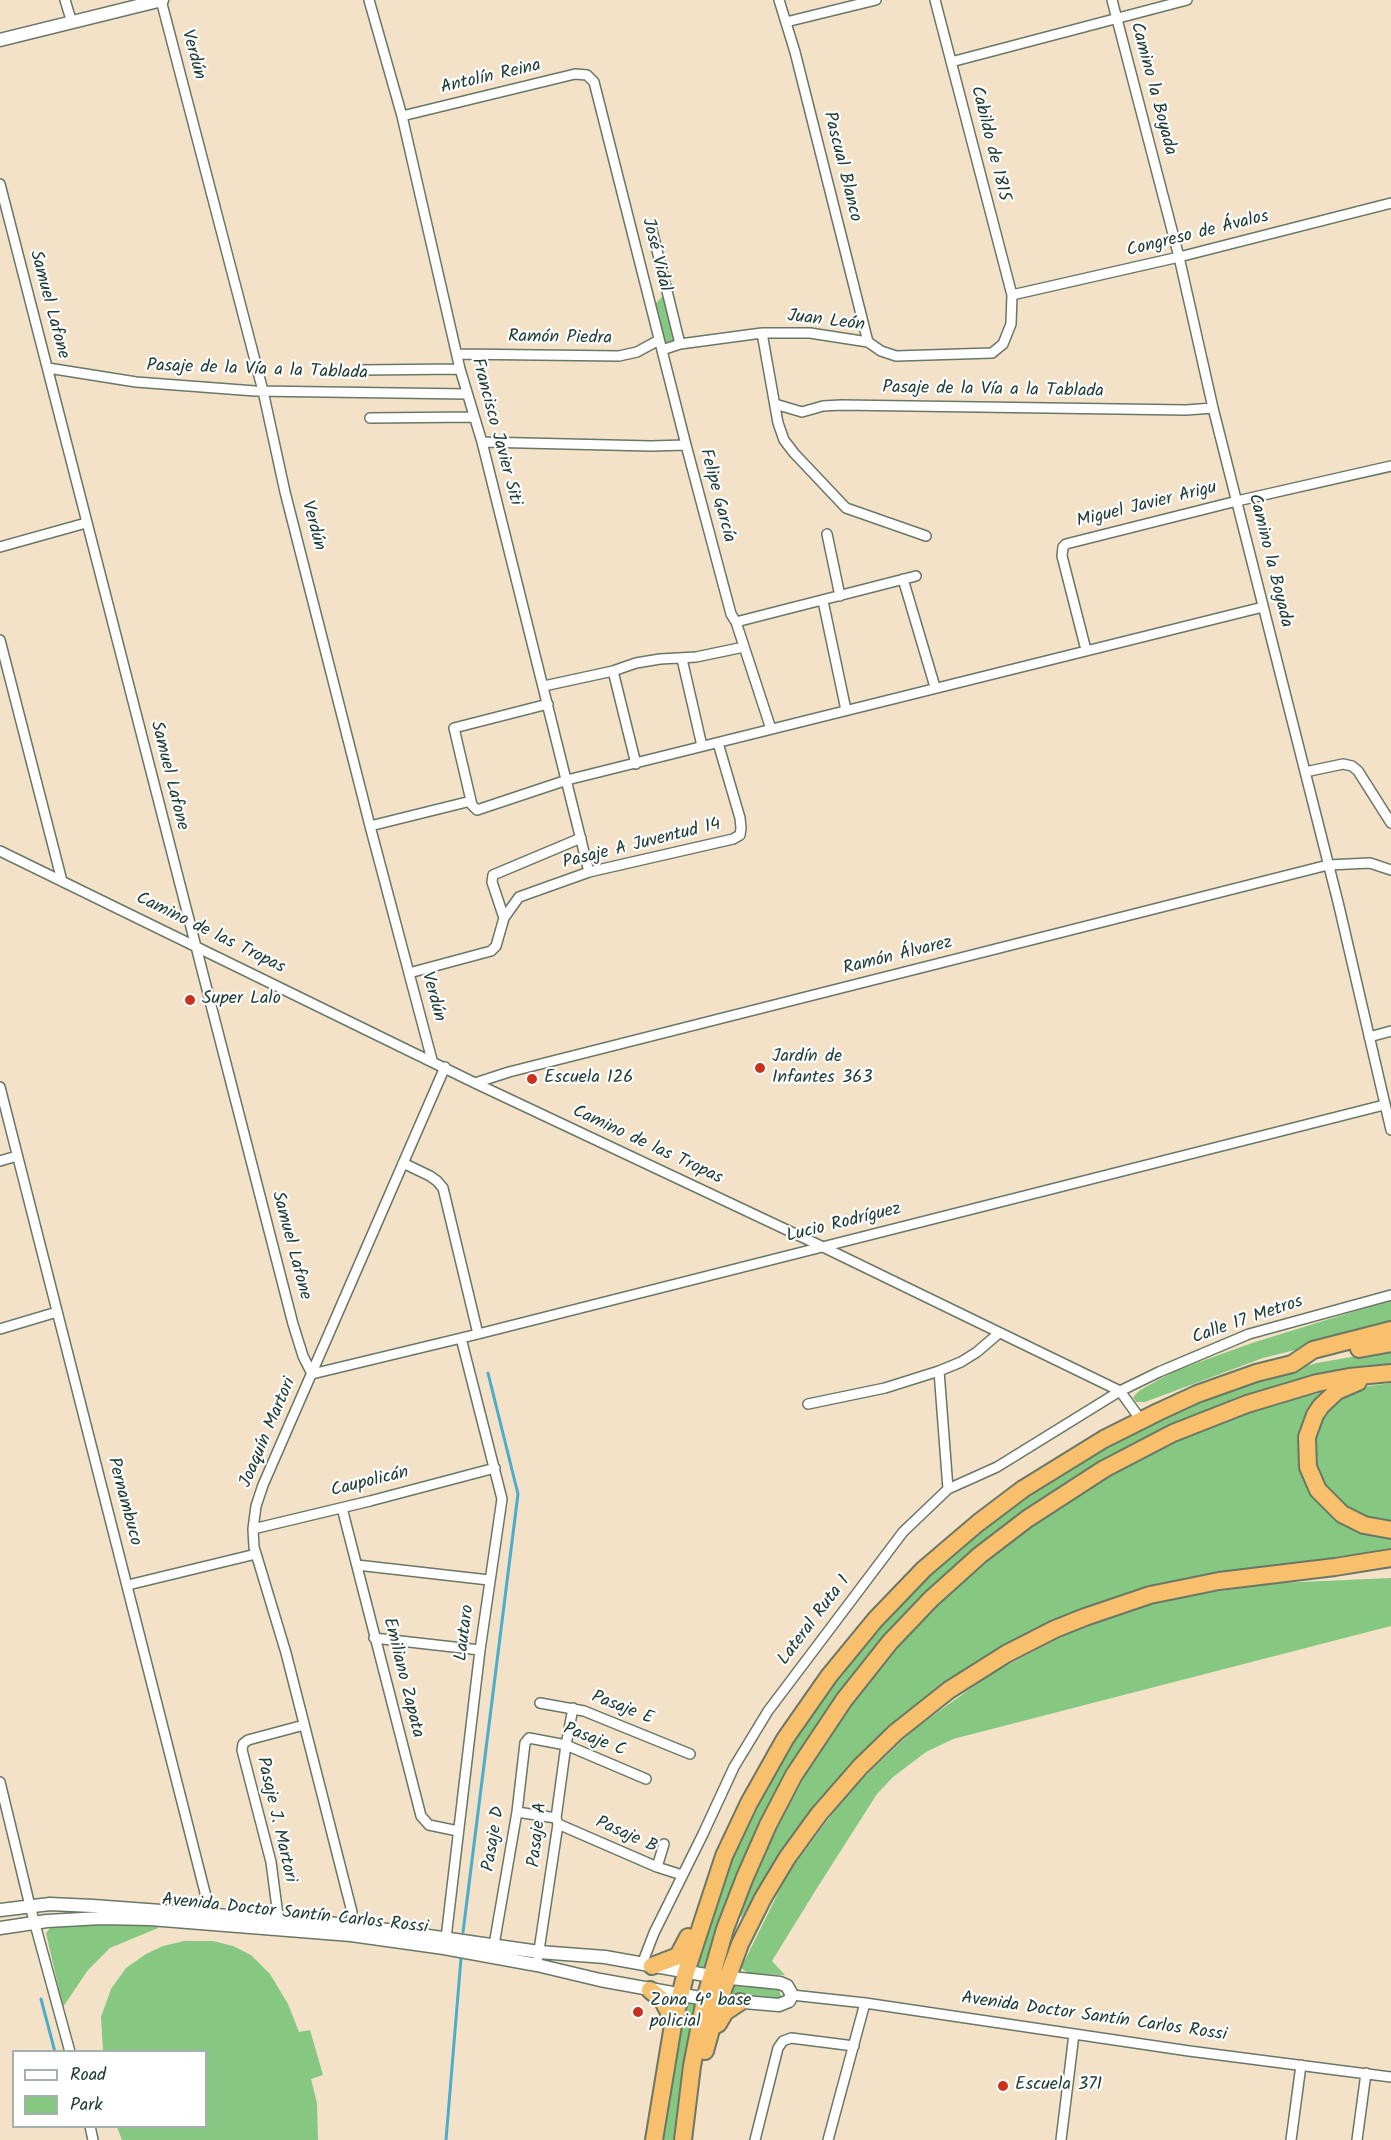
<!DOCTYPE html>
<html>
<head>
<meta charset="utf-8">
<style>
  body { margin:0 }
  #map { position:relative; width:1391px; height:2140px; overflow:hidden; background:#f3e2c7; font-family:Kalam,sans-serif }
  canvas { display:block }
  .legend { position:absolute; left:12px; top:2050px; width:195px; height:78px; box-sizing:border-box; background:#fff; border:2px solid #a5b1ae; margin:0; padding:8px 10px; list-style:none; font-size:18px; color:#1f3d34 }
  .legend li { display:flex; align-items:center; gap:12px; height:30px }
  .legend b { width:30px; border:2px solid #a5b1ae }
</style>
</head>
<body>
<div id="map">
<canvas width="1391" height="2140"></canvas>
<ul class="legend">
<li><b style="height:8px;background:#fff"></b>Road</li>
<li><b style="height:16px;background:#86c881"></b>Park</li>
</ul>
</div>
<script>
const g = document.querySelector('canvas').getContext('2d');
g.lineJoin = 'round';
function fillPath(path, color) {
  g.fillStyle = color;
  g.fill(path, 'evenodd');
}
function shape(rows) {
  const path = new Path2D();
  for (const r of rows) {
    path.moveTo(r[0], r[1]);
    for (let i = 2; i < r.length; i += 2) path.lineTo(r[i], r[i + 1]);
  }
  return path;
}
function stroke(path, color, width, dash) {
  g.strokeStyle = color;
  g.lineWidth = width;
  g.lineCap = dash ? 'butt' : 'round';
  g.setLineDash(dash || []);
  g.stroke(path);
}
function label(font, color, halo, rows, align = 'center') {
  g.font = font + ' Kalam,sans-serif';
  g.lineWidth = 4.5;
  g.setLineDash([]);
  g.textBaseline = 'middle';
  g.strokeStyle = halo;
  g.fillStyle = color;
  for (const [text, x, y, turn = 0] of rows) {
    g.save();
    g.translate(x, y);
    g.rotate((+turn || 0) * Math.PI / 180);
    g.textAlign = isNaN(turn) ? turn : align;
    if (halo) g.strokeText(text, 0, 0);
    g.fillText(text, 0, 0);
    g.restore();
  }
}
fillPath(shape([
  [662,297,664,297,675,341,670,345,663,340,655,304],
  [1391,1300,1391,1326,1263,1358,1145,1402,1136,1402,1133,1397,1140,1390,1173,1372,1213,1357,1255,1342],
  [1391,1350,1391,1363,1347,1370,1124,1450,1072,1480,1023,1512,911,1609,873,1648,854,1672,802,1747,787,1773,706,1970,696,1967,723,1880,735,1852,760,1797,806,1718,861,1647,947,1557,1033,1489,1092,1453,1199,1400,1255,1380,1317,1363],
  [1391,1383,1391,1525,1355,1515,1322,1487,1311,1448,1324,1411,1340,1396,1363,1387],
  [1325,1391,1315,1406,1313,1493,1327,1510,1336,1518,1391,1537,1391,1550,1235,1570,1176,1581,1124,1595,1075,1612,858,1758,822,1798,762,1885,741,1918,741,1911,766,1850,813,1760,851,1704,897,1647,931,1610,967,1576,1053,1510,1102,1479,1159,1449,1204,1429,1249,1413],
  [1391,1578,1391,1626,953,1739,926,1752,893,1777,877,1794,817,1888,772,1961,785,1975,749,1974,741,1968,787,1875,846,1795,913,1730,992,1673,1071,1632,1129,1611,1158,1603,1206,1593,1278,1583],
  [103,1922,158,1925,158,1928,110,1948,88,1970,63,2007,46,1933,50,1928,56,1925],
  [184,1941,213,1941,233,1946,251,1955,270,1974,288,2004,299,2032,310,2030,323,2075,311,2079,317,2103,318,2140,122,2140,117,2127,206,2126,206,2052,103,2051,101,2017,111,1989,126,1968,146,1954,163,1946],
  [733,1984,778,1987,781,1996,777,2000,729,1997],
  [684,2002,698,2005,676,2140,661,2140]
]), '#86c881');
stroke(shape([
  [463,1932,518,1494,488,1373],
  [41,1999,55,2052],
  [446,2140,461,1958]
]), '#4caccb', 3);
const minor = shape([
  [65,0,72,23],
  [161,0,263,391,285,492,370,826,432,1060],
  [369,0,402,116,460,369,482,442,589,872],
  [779,0,795,52,868,342],
  [1112,0,1179,257,1213,408,1338,902,1391,1130],
  [786,22,876,0],
  [951,62,1187,0],
  [402,116,575,74,587,75,594,82,686,445,731,614,736,622,771,729],
  [0,184,293,1324,303,1356,312,1374,478,1334,1384,1105],
  [652,230,680,344],
  [1012,295,1179,257,1391,203],
  [762,333,778,423,784,440,794,453,846,508,926,536],
  [662,350,680,344,762,333,810,333,868,342,881,351,896,356,992,353,1003,344,1011,324,1012,295,935,0],
  [457,354,619,356,637,352,659,340],
  [48,368,136,382,255,391,467,394],
  [361,370,460,369],
  [775,404,802,412,823,406,841,405,1186,410,1213,408],
  [370,418,474,417],
  [482,442,651,446,686,445],
  [827,534,840,596],
  [0,547,86,523],
  [903,579,935,687],
  [823,601,846,710],
  [736,622,916,576],
  [0,640,62,881],
  [1086,650,1062,556,1063,547,1066,544,1237,501,1391,466],
  [682,659,702,746],
  [613,671,636,764],
  [544,686,613,671,636,663,660,659,696,657,744,647],
  [548,704,454,728,472,805,477,810,567,780,1263,607],
  [1305,772,1343,764,1352,766,1358,771,1391,823],
  [370,826,471,801],
  [0,851,475,1083,821,1246,1120,1391,1141,1420],
  [504,918,492,882,493,875,581,838],
  [409,973,491,951,496,946,504,918,519,897,589,872,733,839,740,835,741,828,740,818,718,743],
  [1369,1037,1391,1031],
  [475,1083,509,1072,1328,865,1370,863,1391,870],
  [0,1087,212,1920],
  [0,1161,17,1156],
  [403,1163,430,1176,437,1181,443,1188,478,1334],
  [0,1329,57,1312],
  [939,1371,948,1489],
  [808,1404,885,1388,939,1371,961,1362,977,1352,999,1333],
  [342,1508,421,1816,429,1825,458,1831],
  [253,1529,370,1501,495,1468],
  [357,1565,489,1580],
  [128,1585,256,1554],
  [374,1638,480,1650],
  [540,1703,584,1711,690,1754],
  [0,1782,30,1906,70,2052],
  [517,1812,556,1818],
  [558,1824,657,1867,682,1875],
  [657,1867,664,1844],
  [279,1923,271,1862,242,1750,243,1744,248,1740,304,1725],
  [351,1931,352,1912,286,1653,254,1547,253,1529,256,1506,263,1485,445,1067],
  [446,1938,480,1650,502,1499,461,1338],
  [494,1945,517,1812,525,1743,529,1738,566,1745,646,1779],
  [538,1957,558,1824,556,1818,566,1745,573,1708],
  [642,1964,654,1933,703,1834,734,1767,768,1711,903,1532,948,1489,997,1467,1120,1391,1159,1372,1249,1334,1391,1295],
  [792,1995,865,2003,1189,2051,1391,2077],
  [90,2126,93,2140],
  [755,2140,778,2048,783,2041,791,2038,854,2046],
  [828,2140,865,2003],
  [1061,2140,1074,2034],
  [1291,2140,1301,2065],
  [1357,2140,1366,2073]
]);
const tertiary = shape([
  [0,40,162,0],
  [0,1910,50,1904,93,1906,352,1925,539,1952,605,1957,711,1976,780,1983,787,1986,792,1995,789,2001,779,2005,732,2001],
  [0,1928,47,1921,101,1918,150,1919,351,1935,444,1948,537,1965,600,1980,711,2000]
]);
const trunk = shape([
  [1359,1349,1391,1343],
  [1358,1382,1337,1391,1321,1406,1315,1415,1307,1437,1308,1467,1318,1490,1342,1514,1364,1525,1391,1530],
  [652,1966,678,1956,688,1937],
  [650,1990,663,2001,671,2016,673,2025],
  [718,2024,725,2012,740,2002],
  [705,2051,719,2001,740,1944,763,1898,787,1858,819,1814,860,1767,896,1732,949,1690,1006,1654,1055,1629,1085,1617,1150,1595,1219,1581,1335,1567,1391,1558],
  [654,2140,673,2025,686,1972,724,1856,749,1803,785,1739,829,1676,875,1620,924,1569,978,1523,1023,1489,1104,1439,1158,1412,1197,1394,1256,1373,1292,1364,1313,1350,1391,1330],
  [683,2140,692,2066,705,1999,725,1929,745,1877,768,1825,794,1775,844,1700,890,1642,931,1599,980,1555,1027,1519,1104,1469,1173,1433,1247,1404,1317,1383,1349,1377,1391,1373]
]);
stroke(minor, '#697767', 12);
stroke(tertiary, '#697767', 15);
stroke(trunk, '#697767', 20);
stroke(minor, '#fff', 9);
stroke(tertiary, '#fff', 12);
stroke(trunk, '#f8bf6c', 16);
for (const [x, y, r, color] of [
  [190,1000,6,"#c8321e"],
  [760,1068,6,"#c8321e"],
  [532,1079,6,"#c8321e"],
  [638,2012,6,"#c8321e"],
  [1003,2086,6,"#c8321e"]
]) {
  const dot = new Path2D();
  dot.arc(x, y, r, 0, 2 * Math.PI);
  g.fillStyle = color;
  g.fill(dot);
  stroke(dot, '#fff', 2);
}
label('18px', '#1f3d34', '#fff', [
  ["Verdún",192,55,75],
  ["Antolín Reina",491,78,-13],
  ["Camino la Boyada",1152,89,75],
  ["Cabildo de 1815",989,144,76],
  ["Pascual Blanco",841,167,76],
  ["Congreso de Ávalos",1198,235,-14],
  ["José Vidal",655,255,76],
  ["Samuel Lafone",48,305,75],
  ["Juan León",826,322,7],
  ["Ramón Piedra",560,339,1],
  ["Pasaje de la Vía a la Tablada",257,371,2],
  ["Pasaje de la Vía a la Tablada",993,391,1],
  ["Francisco Javier Siti",495,432,75],
  ["Felipe García",716,496,75],
  ["Miguel Javier Arigu",1147,506,-14],
  ["Verdún",312,526,75],
  ["Camino la Boyada",1269,561,76],
  ["Samuel Lafone",168,776,76],
  ["Pasaje A Juventud 14",642,845,-14],
  ["Camino de las Tropas",210,934,26],
  ["Ramón Álvarez",898,957,-14],
  ["Verdún",432,997,75],
  ["Camino de las Tropas",647,1146,25],
  ["Lucio Rodríguez",844,1224,-14],
  ["Samuel Lafone",290,1246,75],
  ["Calle 17 Metros",1248,1321,-19],
  ["Joaquín Martori",269,1433,-67],
  ["Caupolicán",370,1483,-14],
  ["Pernambuco",123,1502,75],
  ["Lateral Ruta 1",815,1621,-53],
  ["Lautaro",466,1633,-83],
  ["Emiliano Zapata",402,1678,76],
  ["Pasaje E",622,1709,21],
  ["Pasaje C",594,1741,21],
  ["Pasaje J. Martori",275,1820,77],
  ["Pasaje A",539,1835,-84],
  ["Pasaje B",626,1836,24],
  ["Pasaje D",495,1839,-81],
  ["Avenida Doctor Santín Carlos Rossi",295,1915,6],
  ["Avenida Doctor Santín Carlos Rossi",1094,2018,8]
]);
label('18px', '#1f3d34', '#fff', [
  ["Super Lalo",202,1000],
  ["Jardín de",772,1058],
  ["Infantes 363",772,1079],
  ["Escuela 126",544,1079],
  ["Zona 4° base",650,2002],
  ["policial",650,2023],
  ["Escuela 371",1015,2086]
], 'left');
</script>
</body>
</html>
